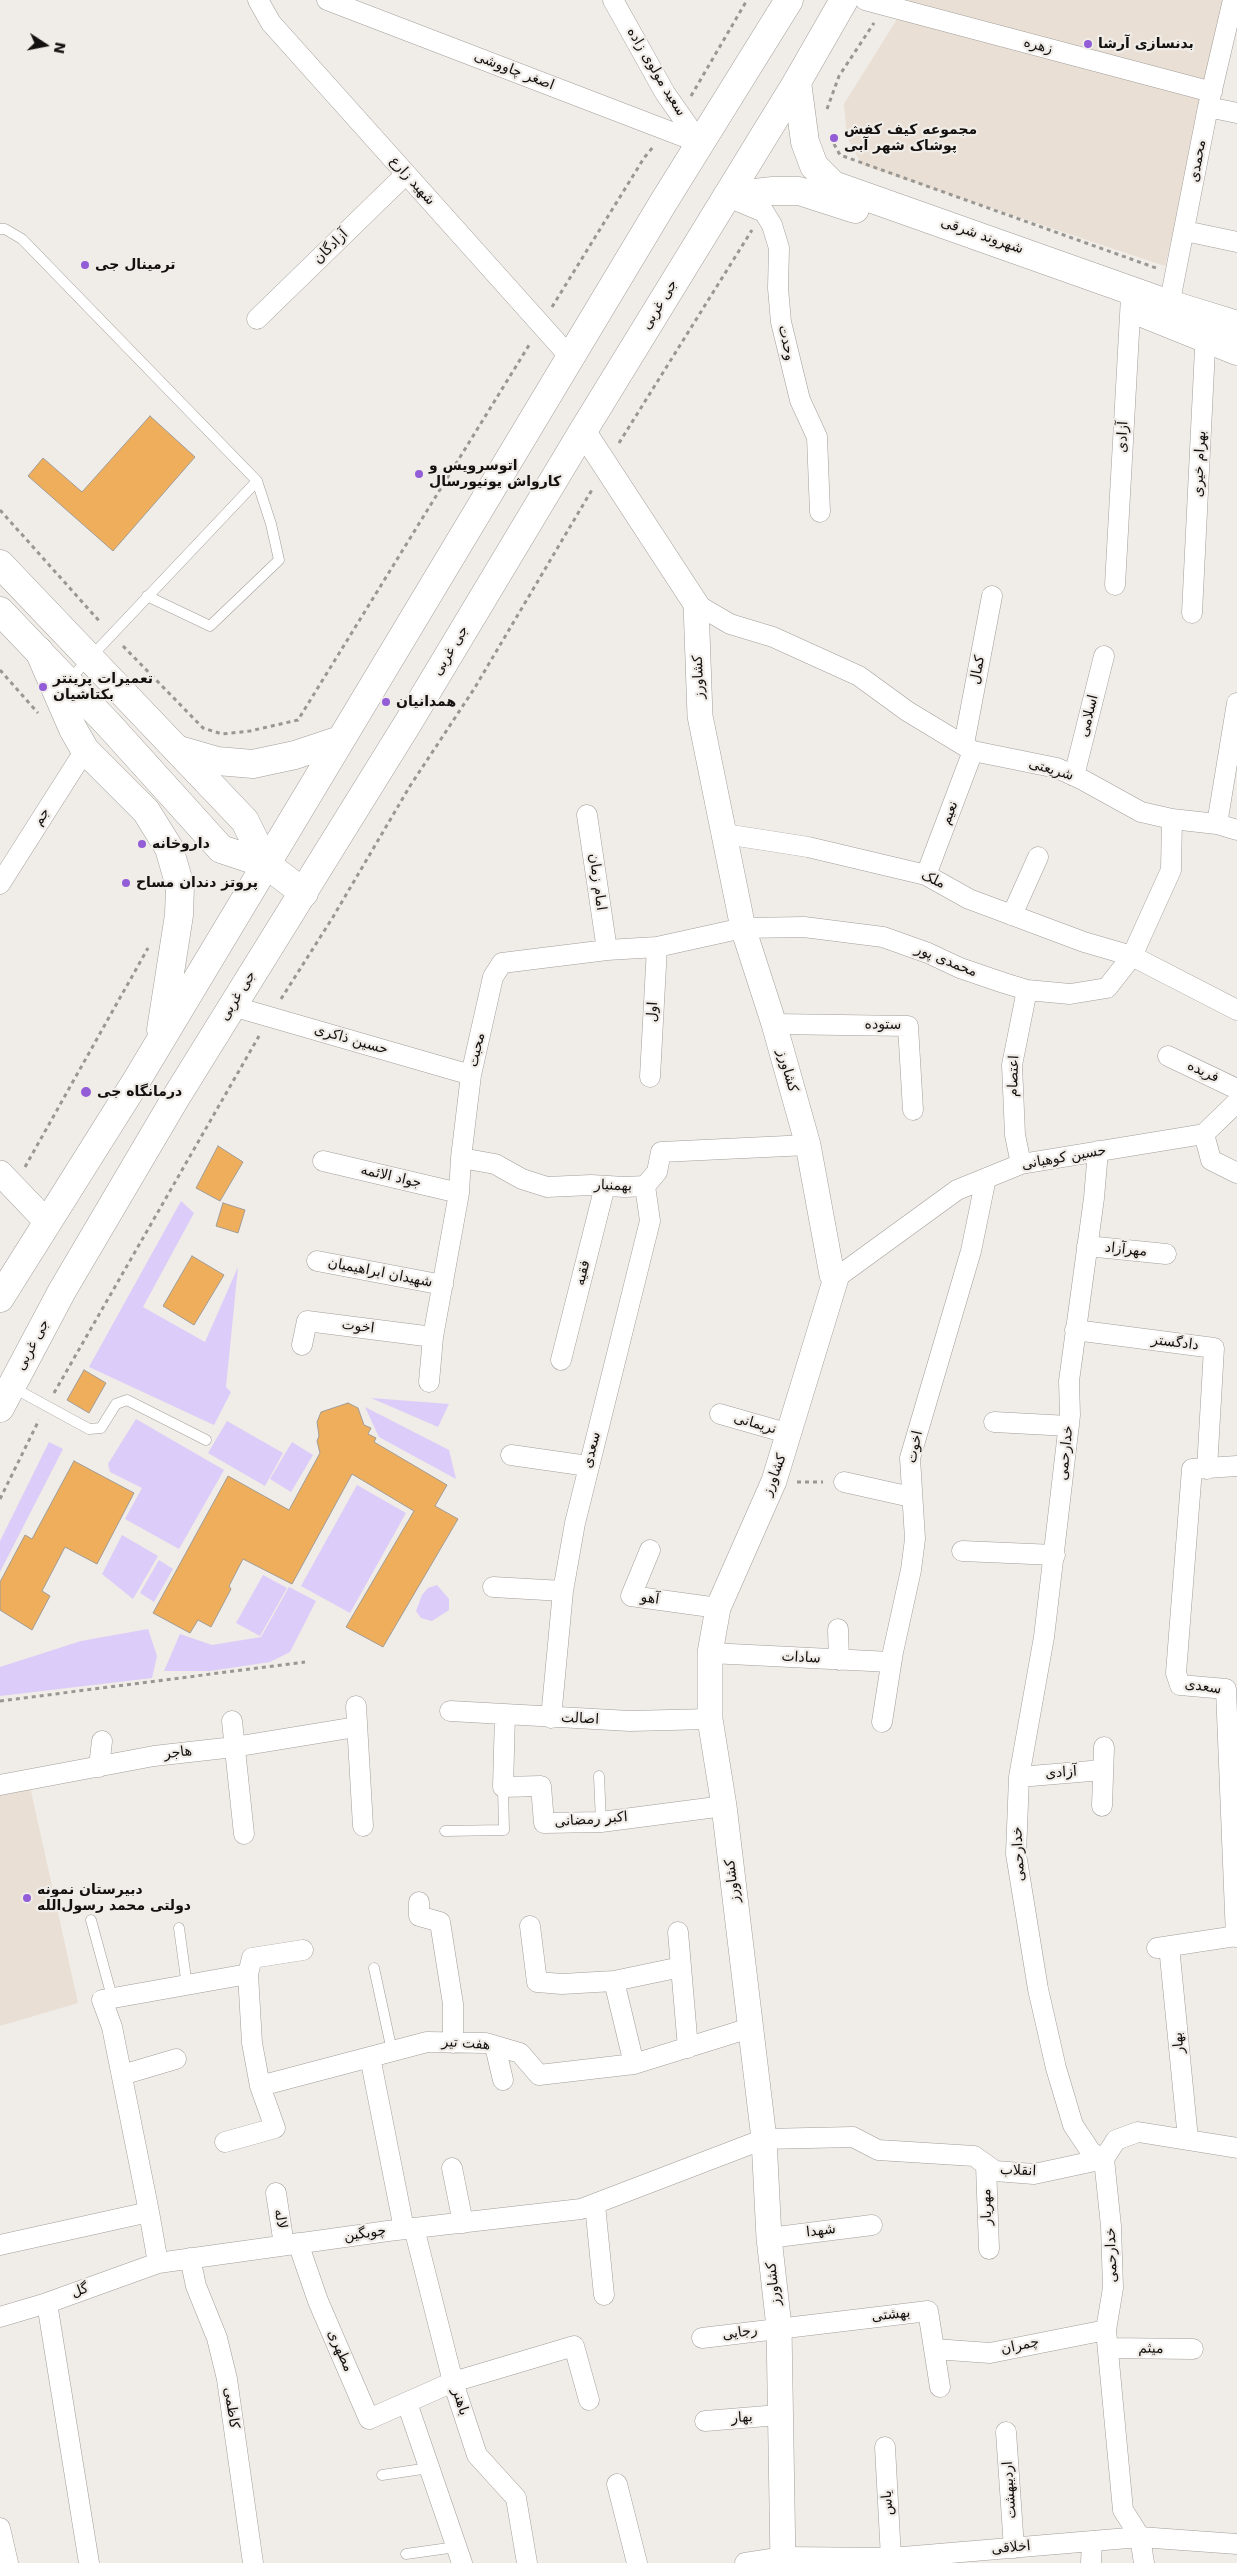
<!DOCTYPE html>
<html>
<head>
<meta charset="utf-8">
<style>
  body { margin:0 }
  #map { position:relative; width:1237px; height:2563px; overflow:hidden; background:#f0ece7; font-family:"DejaVu Sans",sans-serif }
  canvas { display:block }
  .north { position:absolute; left:20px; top:20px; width:50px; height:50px; -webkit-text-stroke:4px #f0ece7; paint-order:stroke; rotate:101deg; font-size:14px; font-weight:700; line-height:20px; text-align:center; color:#12110f }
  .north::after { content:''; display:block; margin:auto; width:18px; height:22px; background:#12110f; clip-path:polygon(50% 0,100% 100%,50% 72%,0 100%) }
</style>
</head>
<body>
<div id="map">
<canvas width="1237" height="2563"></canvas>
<div class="north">N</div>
</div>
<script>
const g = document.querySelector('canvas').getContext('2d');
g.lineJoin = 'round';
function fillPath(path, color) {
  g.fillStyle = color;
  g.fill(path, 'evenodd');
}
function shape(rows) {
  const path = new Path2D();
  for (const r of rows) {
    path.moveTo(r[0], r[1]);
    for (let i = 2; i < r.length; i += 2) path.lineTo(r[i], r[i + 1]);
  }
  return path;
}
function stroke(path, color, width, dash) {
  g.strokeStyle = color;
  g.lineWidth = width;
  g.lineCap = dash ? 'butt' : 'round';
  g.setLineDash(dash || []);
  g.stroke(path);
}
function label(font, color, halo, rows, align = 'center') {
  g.font = font + ' "DejaVu Sans",Vazirmatn,sans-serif';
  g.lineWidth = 4.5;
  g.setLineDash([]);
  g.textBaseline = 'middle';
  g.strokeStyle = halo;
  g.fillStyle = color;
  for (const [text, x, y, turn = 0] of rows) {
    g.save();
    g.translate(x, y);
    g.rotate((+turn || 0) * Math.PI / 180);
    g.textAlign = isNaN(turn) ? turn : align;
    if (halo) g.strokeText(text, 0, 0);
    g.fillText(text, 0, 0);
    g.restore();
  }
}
fillPath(shape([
  [909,0,1229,0,1165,266,862,165,847,137,844,104],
  [30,1787,78,2003,0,2026,0,1794]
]), '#e9dfd4');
fillPath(shape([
  [181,1201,194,1213,143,1307,205,1342,238,1267,226,1387,231,1392,214,1425,89,1367],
  [371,1398,449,1404,438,1427],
  [365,1407,449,1450,456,1479,379,1437],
  [136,1419,224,1470,179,1549,125,1519,142,1488,110,1472,108,1464],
  [227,1421,283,1453,265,1486,208,1453],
  [49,1442,63,1449,0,1572,0,1541],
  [292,1442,313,1455,291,1492,270,1479],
  [357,1485,406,1513,350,1613,301,1586],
  [122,1535,158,1556,133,1599,102,1574],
  [159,1560,173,1569,154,1602,140,1593],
  [263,1575,287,1588,260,1636,236,1623],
  [437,1585,449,1599,449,1610,432,1621,421,1618,416,1611,422,1595,428,1588],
  [289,1587,316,1601,290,1652,270,1662,210,1671,164,1671,180,1634,212,1645,261,1637],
  [148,1629,157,1656,152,1678,0,1696,0,1667,81,1641]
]), '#dcccf9');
const building = shape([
  [150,416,195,457,113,551,28,476,43,458,82,492,150,416],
  [218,1146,243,1162,220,1201,196,1188,218,1146],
  [223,1203,245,1210,238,1233,216,1226,223,1203],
  [192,1256,224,1275,194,1325,163,1306,192,1256],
  [84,1370,106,1383,89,1413,67,1400,84,1370],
  [348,1403,358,1408,364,1425,371,1428,368,1434,376,1438,374,1442,447,1485,435,1506,458,1519,383,1647,346,1627,414,1511,352,1474,292,1584,243,1559,229,1586,231,1589,211,1627,198,1620,190,1633,153,1613,228,1476,289,1510,320,1453,317,1441,319,1436,317,1422,321,1412,348,1403],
  [74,1461,134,1493,97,1564,65,1547,42,1591,50,1596,32,1630,0,1610,0,1582,25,1535,32,1539,74,1461]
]);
fillPath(building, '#eeae5b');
stroke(building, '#a09c97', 1);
const service = shape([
  [0,229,5,229,22,239,257,481,68,681],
  [147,596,210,626,279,560,271,524,257,481],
  [12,1387,89,1429,101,1428,116,1404,127,1400,206,1440],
  [599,1776,601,1822],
  [445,1831,504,1830,503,1787],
  [91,1920,112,1997],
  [179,1928,187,1986],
  [374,1968,392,2051],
  [382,2475,429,2468],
  [406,2554,456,2547]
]);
const minor = shape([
  [258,0,271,23,570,357],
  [327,0,700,143],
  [613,0,665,93,700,143],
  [865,0,1212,92],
  [1208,107,1237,113],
  [728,197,764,212,772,225,779,248,778,288,781,322,800,400,817,437,820,512],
  [1185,231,1237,242],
  [1167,316,1208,107,1233,0],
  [257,319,406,174],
  [1115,585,1131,297],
  [696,604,730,624,773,637,859,676,907,711,973,751,1057,768,1083,780,1141,812,1172,819,1171,870,1132,956,1237,1010],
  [1192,613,1206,328],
  [964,744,992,596],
  [1074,776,1104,656],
  [587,815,607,950],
  [1172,819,1217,824,1237,830],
  [1217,824,1237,703],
  [926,875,973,751],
  [0,884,85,750],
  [1012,915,1038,857],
  [232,1006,471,1075],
  [774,1024,908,1026,913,1110],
  [1168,1056,1237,1089],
  [650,1077,657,947],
  [1237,1102,1204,1134,1211,1160,1237,1173],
  [1098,1151,1094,1198,1069,1381,1070,1415,1044,1637,1019,1777,1016,1854,1038,1989,1056,2068,1073,2125,1091,2152,1104,2159,1111,2226,1113,2288,1106,2330,1123,2510,1140,2537,1144,2563],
  [461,1158,495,1164,522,1179,547,1187,591,1185,625,1187,645,1186,657,1172,661,1152,808,1145],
  [323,1161,459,1193],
  [1021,1164,1015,1135,1012,1065,1027,990],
  [1087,1246,1166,1254],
  [317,1261,443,1285],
  [836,1278,957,1190,1021,1164,1204,1134],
  [1075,1330,1214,1348,1207,1469],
  [302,1345,307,1321,433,1337],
  [561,1360,605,1186],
  [429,1382,433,1337,459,1193,461,1158,471,1075,493,977,502,963,607,950,657,947,743,928,804,927,883,937,928,953,960,968,1004,983,1027,990,1070,994,1107,988,1132,956,1084,942,969,899,926,875,808,847,725,834],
  [720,1414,790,1434],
  [994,1422,1069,1426],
  [511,1455,588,1466],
  [844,1482,911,1497],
  [650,1550,631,1596,718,1608],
  [962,1551,1055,1555],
  [493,1587,563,1591],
  [838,1629,839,1660],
  [710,1653,891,1662],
  [356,1706,363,1826],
  [450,1711,630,1721,710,1719],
  [505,1715,503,1787,541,1786,544,1823,601,1822,724,1806],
  [551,1718,563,1591,575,1523,650,1221,645,1186],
  [232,1721,244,1834],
  [882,1722,893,1652,911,1570,915,1539,910,1458,971,1251,986,1178],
  [99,1767,102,1741],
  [1019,1777,1103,1770],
  [0,1785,154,1756,234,1747,356,1727],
  [1102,1806,1104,1747],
  [419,1902,419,1916,440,1922,453,2004,453,2043],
  [530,1926,537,1982,562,1984,614,1981,681,1967],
  [678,1932,688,2048],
  [1236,1937,1226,1689,1180,1685,1176,1673,1192,1469,1237,1466],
  [1169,1946,1188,2139],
  [1157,1948,1237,1936],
  [248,1974,252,1958,303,1950],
  [614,1981,634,2064],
  [495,2046,503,2080],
  [370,2057,404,2229],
  [122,2075,176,2059],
  [260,2086,427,2042,486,2043,520,2053,539,2075,634,2064,750,2028],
  [986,2165,989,2249],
  [452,2168,463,2223],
  [276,2193,284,2245],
  [595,2205,604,2295],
  [149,2212,112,2027,102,2000,248,1974,252,2043,260,2086,275,2128,225,2142],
  [414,2228,453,2382,477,2455,516,2498,527,2563],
  [769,2238,872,2225],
  [298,2243,318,2301,369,2419,453,2382,574,2346,589,2400],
  [0,2245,149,2212,158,2263,388,2231,581,2209,764,2139,853,2137,878,2150,974,2156,995,2171,1034,2174,1104,2159,1116,2140,1138,2132,1237,2148],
  [190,2258,196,2286,217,2338,227,2379,253,2563],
  [47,2303,89,2563],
  [0,2317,47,2303,158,2263],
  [702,2338,928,2311,940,2387],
  [1108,2348,1193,2349],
  [934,2349,990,2353,1106,2330],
  [407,2403,462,2563],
  [705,2421,779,2415],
  [1006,2432,1014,2548],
  [885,2447,891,2558],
  [617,2484,637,2563],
  [0,2528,8,2563],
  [745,2563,784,2557,891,2558,1140,2537,1237,2544],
  [1091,2563,1092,2541]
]);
const tertiary = shape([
  [583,431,696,604,700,716,743,928,774,1024,808,1145,832,1275,836,1278,774,1481,718,1608,710,1653,710,1719,724,1806,764,2139,769,2238,779,2327,783,2563],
  [0,1173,47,1222]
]);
const secondary = shape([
  [797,82,805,142,814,166,833,185,1169,304,1237,325],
  [727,196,773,191,799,191,855,209],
  [1135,310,1237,351],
  [0,564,245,821,266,864],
  [0,611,109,725,221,849,266,864,304,893]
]);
const primary = shape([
  [39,651,73,729,85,750,146,811,169,848,180,886,179,915,161,1030],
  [179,750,217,761,253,764,295,755,340,740],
  [0,1298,135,1083,663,203,789,0],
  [0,1408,62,1291,178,1094,408,723,583,431,797,82,844,0]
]);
stroke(service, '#a29e9a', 11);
stroke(minor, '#a29e9a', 21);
stroke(tertiary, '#a29e9a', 26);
stroke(secondary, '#a29e9a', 29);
stroke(primary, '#a29e9a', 29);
stroke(shape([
  [691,96,747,0],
  [827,109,839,76,874,23],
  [834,144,840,155,1156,268],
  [552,307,644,158,653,147],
  [619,443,752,230],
  [0,510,101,623],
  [123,646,203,728,222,734,250,731,298,720,531,342],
  [0,670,38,713],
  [281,999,333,917,410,786,474,689,593,488],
  [25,1167,148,948],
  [54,1393,259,1036],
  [797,1482,823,1482],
  [0,1499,39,1420],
  [0,1701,305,1662]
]), '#999793', 3, [4, 4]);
stroke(service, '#fff', 10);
stroke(minor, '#fff', 20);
stroke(tertiary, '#fff', 25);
stroke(secondary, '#fff', 28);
stroke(primary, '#fff', 28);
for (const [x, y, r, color] of [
  [1088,44,5,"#925dd6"],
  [834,138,5,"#925dd6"],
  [85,265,5,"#925dd6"],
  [419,474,5,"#925dd6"],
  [43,687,5,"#925dd6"],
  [386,702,5,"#925dd6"],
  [142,844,5,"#925dd6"],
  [126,883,5,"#925dd6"],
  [86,1092,6,"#925dd6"],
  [27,1898,5,"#925dd6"]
]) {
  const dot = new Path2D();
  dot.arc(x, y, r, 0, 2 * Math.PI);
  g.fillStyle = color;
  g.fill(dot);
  stroke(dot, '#f0ece7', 2);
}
label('bold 14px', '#12110f', '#f0ece7', [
  ["بدنسازی آرشا",1098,44],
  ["مجموعه کیف کفش",844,130],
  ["پوشاک شهر آبی",844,146],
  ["ترمینال جی",95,265],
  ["اتوسرویس و",429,466],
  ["کارواش یونیورسال",429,482],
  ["تعمیرات پرینتر",53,679],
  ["بکتاشیان",53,695],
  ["همدانیان",396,702],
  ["داروخانه",152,844],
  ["پروتز دندان مساح",136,883],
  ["درمانگاه جی",97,1092],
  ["دبیرستان نمونه",37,1890],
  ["دولتی محمد رسول‌الله",37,1906]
], 'left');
label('14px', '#12110f', '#f0ece7', [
  ["زهره",1038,46,15],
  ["اصغر چاووشی",514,71,21],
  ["سعید مولوی زاده",656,72,59],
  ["محمدی",1198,161,-80],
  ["شهید زارع",412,181,48],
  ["شهروند شرقی",982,236,19],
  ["آزادگان",331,247,-44],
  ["جی غربی",660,305,-59],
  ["وحدت",786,343,78],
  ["آزادی",1123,437,-87],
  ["بهرام خیری",1200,464,-87],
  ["جی غربی",451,651,-59],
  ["کمال",978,670,-79],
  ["کشاورز",699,677,-92],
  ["اسلامی",1089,716,-76],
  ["شریعتی",1051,770,17],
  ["نعیم",950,813,-69],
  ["جم",42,817,-58],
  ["ملک",933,880,25],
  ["امام زمان",597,882,82],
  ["محمدی پور",946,961,22],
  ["جی غربی",238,996,-58],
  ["اول",653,1012,-87],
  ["ستوده",883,1025,1],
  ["حسین ذاکری",351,1040,16],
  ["محبت",477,1050,-77],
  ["کشاورز",787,1071,74],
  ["فریده",1203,1072,25],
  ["اعتصام",1014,1076,-88],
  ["حسین کوهیانی",1064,1158,-10],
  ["جواد الائمه",391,1177,13],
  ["بهمنیار",613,1186,2],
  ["مهرآزاد",1126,1250,6],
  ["شهیدان ابراهیمیان",380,1273,11],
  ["فقیه",583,1273,-76],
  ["اخوت",358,1327,7],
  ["دادگستر",1175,1343,7],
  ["جی غربی",33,1345,-62],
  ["نریمانی",755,1424,16],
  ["اخوت",915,1447,-78],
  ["سعدی",592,1450,-76],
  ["خدارحمی",1066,1453,-84],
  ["کشاورز",775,1475,-69],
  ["آهو",650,1599,8],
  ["سادات",801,1658,3],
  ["سعدی",1203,1687,9],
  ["اصالت",580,1719,3],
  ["هاجر",178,1753,-7],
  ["آزادی",1061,1773,-4],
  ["اکبر رمضانی",591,1820,-4],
  ["خدارحمی",1019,1854,-93],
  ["کشاورز",733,1881,-97],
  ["بهار",1179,2043,-96],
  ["هفت تیر",466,2044,4],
  ["انقلاب",1018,2171,2],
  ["مهریار",987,2207,-92],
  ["لاله",280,2219,81],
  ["شهدا",821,2231,-7],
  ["چوبگین",365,2234,-8],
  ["خدارحمی",1112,2255,-92],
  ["کشاورز",774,2284,-96],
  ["گل",80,2291,-20],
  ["بهشتی",891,2315,-6],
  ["رجایی",740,2333,-8],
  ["چمران",1020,2346,-12],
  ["میثم",1151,2349,1],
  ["مطهری",340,2351,66],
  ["باهنر",460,2402,72],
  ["کاظمی",231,2408,82],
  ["بهار",742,2418,-4],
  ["اردیبهشت",1010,2490,-94],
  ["یاس",888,2503,-94],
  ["اخلاقی",1011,2548,-5]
]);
</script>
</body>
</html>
